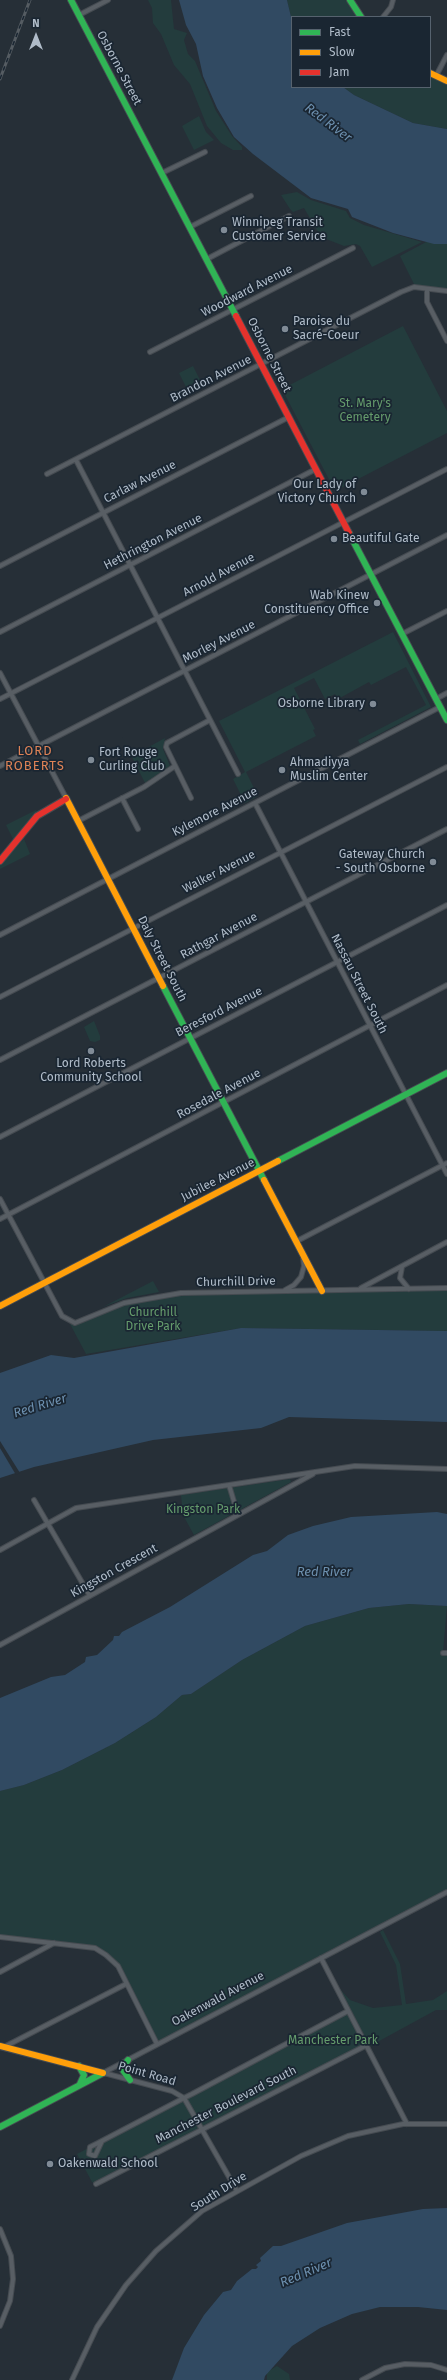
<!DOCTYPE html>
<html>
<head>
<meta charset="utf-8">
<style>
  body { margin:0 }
  #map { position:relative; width:447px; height:2380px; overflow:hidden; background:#262f37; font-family:"Fira Sans",sans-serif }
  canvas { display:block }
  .legend { position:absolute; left:291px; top:16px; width:140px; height:72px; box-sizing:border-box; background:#1a2632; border:1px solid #56626e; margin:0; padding:5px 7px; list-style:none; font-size:12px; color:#b0bcc9 }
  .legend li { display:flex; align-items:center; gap:8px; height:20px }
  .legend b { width:20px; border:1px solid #56626e }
  .north { position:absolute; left:16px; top:16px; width:40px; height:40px; -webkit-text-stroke:3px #1a2632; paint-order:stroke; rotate:0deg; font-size:11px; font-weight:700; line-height:16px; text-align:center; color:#b0bcc9 }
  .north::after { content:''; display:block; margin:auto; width:14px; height:18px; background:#b0bcc9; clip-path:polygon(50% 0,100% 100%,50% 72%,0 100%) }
</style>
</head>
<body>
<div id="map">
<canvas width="447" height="2380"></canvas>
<ul class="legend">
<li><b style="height:5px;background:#30b455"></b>Fast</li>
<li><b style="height:5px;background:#ff9f0a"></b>Slow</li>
<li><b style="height:5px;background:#e5322d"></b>Jam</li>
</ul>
<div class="north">N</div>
</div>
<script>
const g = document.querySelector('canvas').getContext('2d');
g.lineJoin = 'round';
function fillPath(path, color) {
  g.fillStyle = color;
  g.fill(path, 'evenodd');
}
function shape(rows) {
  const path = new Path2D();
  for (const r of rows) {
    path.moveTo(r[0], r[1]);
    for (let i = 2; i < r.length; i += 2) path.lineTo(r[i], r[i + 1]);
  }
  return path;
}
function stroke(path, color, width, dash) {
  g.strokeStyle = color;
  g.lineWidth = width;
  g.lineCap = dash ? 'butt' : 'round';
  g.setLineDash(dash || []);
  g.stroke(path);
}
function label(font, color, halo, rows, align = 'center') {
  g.font = font + ' "Fira Sans",sans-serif';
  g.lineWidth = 3.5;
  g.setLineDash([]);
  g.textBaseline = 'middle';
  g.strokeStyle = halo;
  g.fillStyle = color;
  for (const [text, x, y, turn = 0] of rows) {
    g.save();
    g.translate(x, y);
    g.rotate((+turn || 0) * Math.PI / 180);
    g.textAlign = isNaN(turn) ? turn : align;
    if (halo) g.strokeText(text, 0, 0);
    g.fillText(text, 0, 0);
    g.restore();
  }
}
fillPath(shape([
  [148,0,171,0,174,29,187,33,184,40,188,54,195,61,216,111,232,136,242,147,242,150,233,150,221,143,207,126,190,84,174,65,161,34,153,23,152,8],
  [287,0,348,0,359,17,292,17,292,21],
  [430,74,447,82,447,129,413,123,354,95,343,87,430,87],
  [199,116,206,132,214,140,194,150,182,126],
  [297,192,311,200,346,211,350,218,364,225,422,242,372,267,360,246,356,244,344,246,321,237,304,208,293,212,290,209,281,195],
  [428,241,447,244,447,291,416,288,400,256],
  [403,326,447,411,447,433,335,491,282,389],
  [193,366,203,386,189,393,179,373],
  [393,632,431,707,360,744,358,740,426,705,406,667,371,685,369,682,338,699,335,694,325,699,314,678,294,688,315,729,313,730,316,736,246,772,258,796,245,803,233,779,245,772,219,721],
  [122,737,132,756,165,738,163,749,170,766,145,783],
  [36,810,37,813,14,841,6,825],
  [24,839,30,854,0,869,0,865],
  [94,1021,100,1036,100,1040,95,1042,90,1041,84,1027],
  [153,1281,159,1292,127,1298,103,1307],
  [447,1288,447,1331,241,1328,86,1354,69,1322,75,1323,124,1303,164,1295],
  [290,1479,291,1482,194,1535,183,1515,181,1495],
  [409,1604,447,1606,443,1652,447,1653,447,1889,157,2044,118,1966,95,1948,0,1937,0,1791,24,1785,62,1770,115,1743,156,1717,182,1695,191,1694,242,1660,305,1626,369,1608],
  [383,1930,400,1964,406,2004,433,2000,447,1991,447,2010,436,2010,370,2046,338,1987,350,2000,373,2008,402,2005,396,1965,380,1932],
  [348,2011,367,2045,96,2184,92,2182,77,2154],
  [277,2366,289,2374,290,2380,267,2380,267,2372]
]), '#233c3d');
fillPath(shape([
  [179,0,287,0,292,21,292,87,343,87,354,95,413,123,447,129,447,244,434,244,393,233,352,217,348,209,311,198,253,154,234,137,217,108,203,76,196,44,186,25],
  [241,1328,447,1331,447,1422,289,1417,261,1428,153,1440,34,1467,0,1478,0,1373,51,1355,74,1358],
  [437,1512,447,1514,447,1606,409,1604,369,1608,305,1626,242,1660,191,1694,182,1695,156,1717,115,1743,62,1770,24,1785,0,1791,0,1698,51,1677,65,1675,85,1662,86,1657,97,1655,113,1640,114,1636,119,1636,122,1632,170,1607,253,1555,267,1551,288,1535,313,1526,351,1517],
  [447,2208,447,2310,418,2307,380,2307,352,2314,320,2328,292,2346,265,2376,264,2380,172,2380,184,2348,204,2315,223,2292,231,2290,237,2281,252,2269,256,2269,258,2267,256,2265,261,2261,260,2258,273,2246,281,2246,347,2223,423,2209]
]), '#314a62');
fillPath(shape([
  [0,1441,20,1473,16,1475,0,1448]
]), '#262f37');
const street = shape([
  [79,15,108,0],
  [383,17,391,7,393,0],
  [436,76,447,55],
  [162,173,205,152],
  [190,227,251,196],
  [207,259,289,216],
  [427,289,427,302,447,341],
  [150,352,353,248],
  [76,460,238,774],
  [47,474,401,292,414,287,447,291],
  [0,566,289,417],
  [0,632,316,469],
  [402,634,447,611],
  [0,673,66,798],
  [0,699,447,469],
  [436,699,447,693],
  [0,766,447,535],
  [122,798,138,829],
  [191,798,166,747,167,743,210,720],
  [255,803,447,1174],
  [78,821,144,787,175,766],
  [0,935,440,707],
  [0,997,447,767],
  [0,1060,447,829],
  [0,1137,447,905],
  [0,1199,62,1316,75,1323,124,1303,181,1293,447,1288],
  [0,1219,447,985],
  [297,1241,447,1163],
  [402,1267,400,1278,409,1289],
  [361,1288,447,1242],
  [285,1290,294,1285,301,1277,304,1266,303,1257],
  [229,1485,238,1515],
  [34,1500,90,1596],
  [0,1550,76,1508,355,1466,447,1469],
  [0,1645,313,1474],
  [443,1653,447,1653],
  [0,1937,95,1948,106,1955,118,1966,157,2044],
  [321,1958,407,2124],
  [0,1972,54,1943],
  [4,2047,126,1984],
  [103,2073,447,1892],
  [104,2073,172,2091,184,2098,237,2191],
  [102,2141,95,2156,89,2154,90,2147,98,2143,184,2098,192,2094,348,2011],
  [96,2184,367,2045],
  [0,2229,11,2256,13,2279,10,2301,0,2326],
  [72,2380,97,2327,126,2285,156,2251,202,2211,301,2156,348,2136,403,2124,447,2124],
  [362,2380,385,2368,405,2364,431,2365,447,2370]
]);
const fast = shape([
  [71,0,236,316],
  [350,0,361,17],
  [349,533,447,720],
  [163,986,264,1180],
  [278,1161,447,1073],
  [128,2060,122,2069,130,2080],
  [79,2066,84,2075,80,2084],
  [0,2127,103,2073]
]);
const slow = shape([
  [430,73,447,81],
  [66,798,163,986],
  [264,1180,322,1291],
  [0,1306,278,1161],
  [0,2046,103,2073]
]);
const jam = shape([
  [236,316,349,533],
  [0,861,37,816,66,799]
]);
stroke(street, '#454b51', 6);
stroke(fast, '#454b51', 8);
stroke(slow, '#454b51', 8);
stroke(jam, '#454b51', 8);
stroke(street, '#585e64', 4);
stroke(fast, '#30b455', 6);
stroke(slow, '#ff9f0a', 6);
stroke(jam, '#e5322d', 6);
const rail = shape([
  [0,79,30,0]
]);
stroke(rail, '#555c62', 3);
stroke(rail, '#1a2632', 1.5, [4.5]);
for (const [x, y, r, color] of [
  [224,230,4,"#808b96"],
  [285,329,4,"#808b96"],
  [364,492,4,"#808b96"],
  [334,539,4,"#808b96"],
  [377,603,4,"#808b96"],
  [373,704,4,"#808b96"],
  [91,760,4,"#808b96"],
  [282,770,4,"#808b96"],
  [433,862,4,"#808b96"],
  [91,1051,4,"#808b96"],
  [50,2164,4,"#808b96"]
]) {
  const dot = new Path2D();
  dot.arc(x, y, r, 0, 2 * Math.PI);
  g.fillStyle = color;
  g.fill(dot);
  stroke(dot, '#1a2632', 1.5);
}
label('12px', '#b0bcc9', '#1a2632', [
  ["Osborne Street",119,68,62],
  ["Woodward Avenue",247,291,-27],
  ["Osborne Street",269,355,63],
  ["Brandon Avenue",211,379,-27],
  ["Carlaw Avenue",140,482,-27],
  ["Hethrington Avenue",153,542,-27],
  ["Arnold Avenue",219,575,-28],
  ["Morley Avenue",219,642,-27],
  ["Kylemore Avenue",215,812,-27],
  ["Walker Avenue",219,872,-27],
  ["Rathgar Avenue",219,936,-28],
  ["Daly Street South",162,959,63],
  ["Nassau Street South",359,984,63],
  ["Beresford Avenue",219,1012,-27],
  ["Rosedale Avenue",219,1094,-28],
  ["Jubilee Avenue",218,1180,-27],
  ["Churchill Drive",236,1282,-1],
  ["Kingston Crescent",114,1571,-29],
  ["Oakenwald Avenue",218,1999,-28],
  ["Point Road",147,2074,16],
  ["Manchester Boulevard South",226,2105,-27],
  ["South Drive",219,2192,-32]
]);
label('12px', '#b0bcc9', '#1a2632', [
  ["Winnipeg Transit",232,223],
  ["Customer Service",232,237],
  ["Paroise du",293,322],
  ["Sacré-Coeur",293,336],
  ["Our Lady of",356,485,"right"],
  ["Victory Church",356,499,"right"],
  ["Beautiful Gate",342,539],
  ["Wab Kinew",369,596,"right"],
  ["Constituency Office",369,610,"right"],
  ["Osborne Library",365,704,"right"],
  ["Fort Rouge",99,753],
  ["Curling Club",99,767],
  ["Ahmadiyya",290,763],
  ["Muslim Center",290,777],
  ["Gateway Church",425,855,"right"],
  ["- South Osborne",425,869,"right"],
  ["Lord Roberts",91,1064,"center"],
  ["Community School",91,1078,"center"],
  ["Oakenwald School",58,2164]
], 'left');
label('12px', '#659c6c', '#1a2632', [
  ["St. Mary's",365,404],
  ["Cemetery",365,418],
  ["Churchill",153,1313],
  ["Drive Park",153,1327],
  ["Kingston Park",203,1510],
  ["Manchester Park",333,2041]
]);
label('italic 13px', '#6d90af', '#1a2632', [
  ["Red River",328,123,37],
  ["Red River",40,1406,-17],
  ["Red River",324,1572],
  ["Red River",306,2273,-23]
]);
g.letterSpacing = '1px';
label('13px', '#de8356', '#1a2632', [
  ["LORD",35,751],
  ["ROBERTS",35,766]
]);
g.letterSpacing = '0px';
</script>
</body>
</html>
